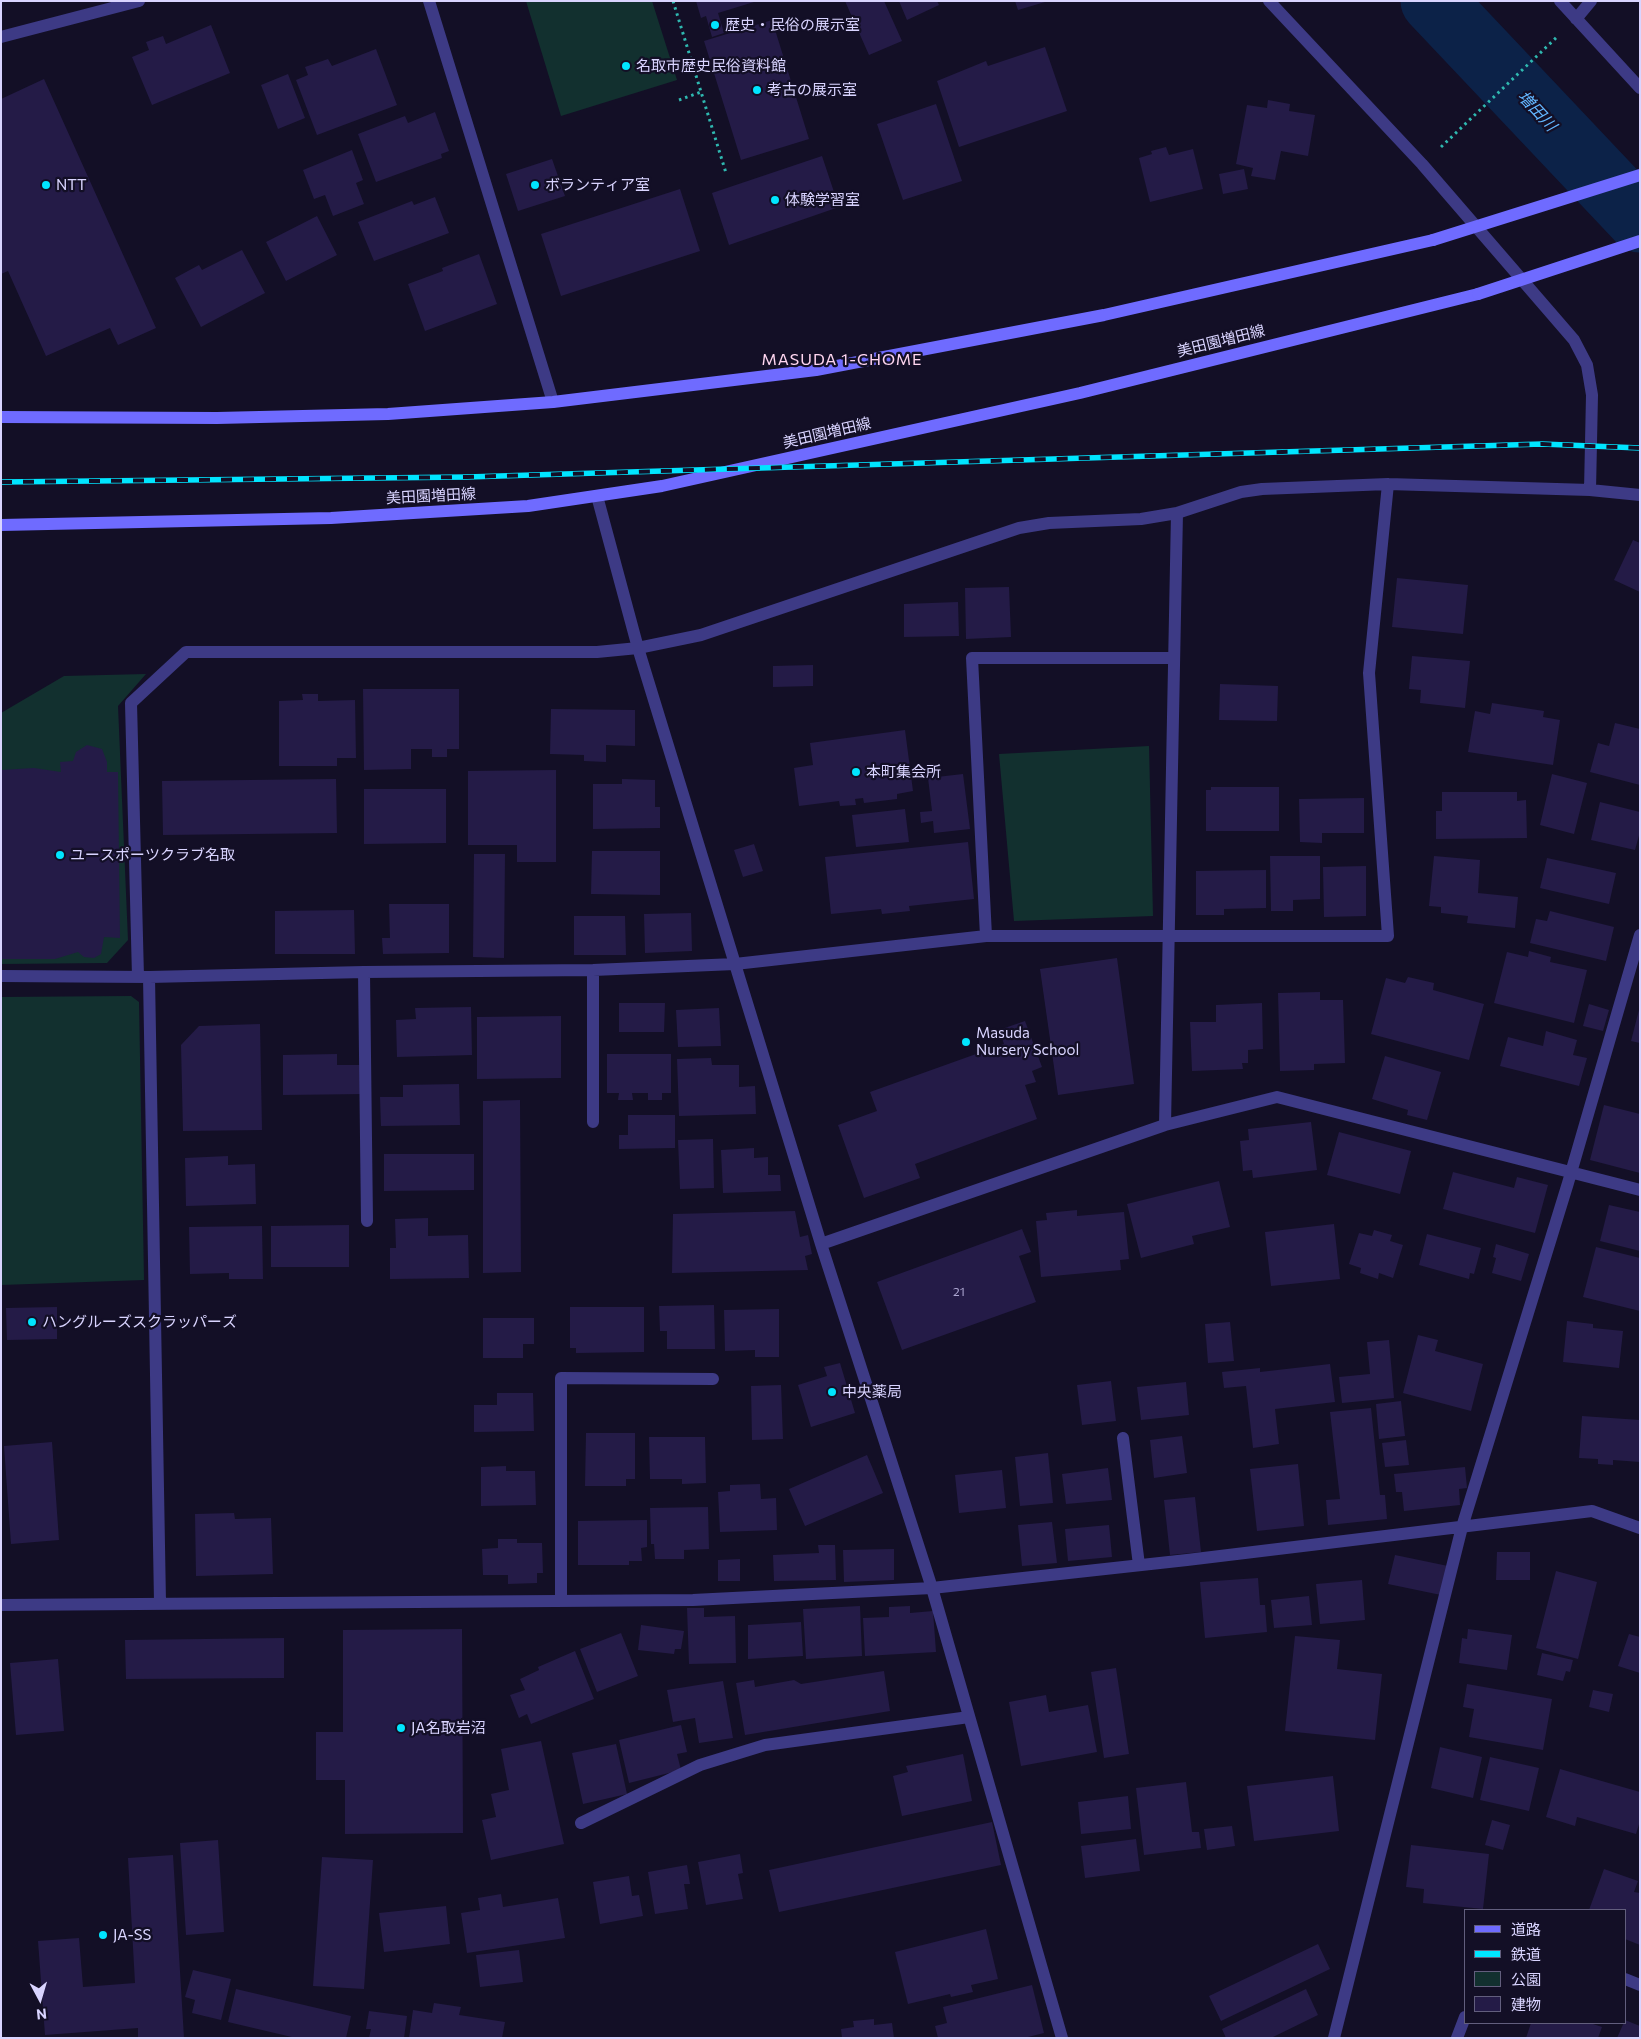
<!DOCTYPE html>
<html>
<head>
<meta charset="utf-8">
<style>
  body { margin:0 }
  #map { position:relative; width:1641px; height:2039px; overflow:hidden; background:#130f26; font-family:Commissioner,"Noto Sans JP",sans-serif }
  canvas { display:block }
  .frame { position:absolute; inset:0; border:2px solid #d9d4ff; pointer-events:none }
  .legend { position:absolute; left:1464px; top:1909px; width:162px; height:115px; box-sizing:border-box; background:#130f26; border:1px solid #625e7d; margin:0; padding:6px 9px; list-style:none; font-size:15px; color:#d9d4ff }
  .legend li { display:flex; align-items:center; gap:10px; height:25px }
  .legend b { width:25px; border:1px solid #625e7d }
  .north { position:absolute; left:15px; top:1974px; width:50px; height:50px; -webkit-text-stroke:4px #130f26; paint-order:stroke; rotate:174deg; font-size:14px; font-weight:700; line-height:20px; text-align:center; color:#d9d4ff }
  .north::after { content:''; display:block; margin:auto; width:18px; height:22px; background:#d9d4ff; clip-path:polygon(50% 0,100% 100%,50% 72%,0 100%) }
</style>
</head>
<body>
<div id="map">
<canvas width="1641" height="2039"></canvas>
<div class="frame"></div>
<ul class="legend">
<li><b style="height:6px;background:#6f6bff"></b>道路</li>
<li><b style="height:6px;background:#00e5ff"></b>鉄道</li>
<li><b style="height:14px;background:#12302f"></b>公園</li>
<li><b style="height:14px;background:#241b47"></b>建物</li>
</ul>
<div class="north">N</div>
</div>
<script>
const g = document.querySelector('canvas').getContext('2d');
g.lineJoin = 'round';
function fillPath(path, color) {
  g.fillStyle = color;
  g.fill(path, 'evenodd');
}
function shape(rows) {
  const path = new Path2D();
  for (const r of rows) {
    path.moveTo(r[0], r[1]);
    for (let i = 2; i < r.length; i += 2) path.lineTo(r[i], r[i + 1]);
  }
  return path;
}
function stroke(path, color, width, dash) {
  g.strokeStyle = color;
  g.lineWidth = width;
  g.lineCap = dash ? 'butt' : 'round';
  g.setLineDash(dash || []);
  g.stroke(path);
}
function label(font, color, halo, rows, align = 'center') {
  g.font = font + ' Commissioner,"Noto Sans JP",sans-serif';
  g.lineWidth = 4.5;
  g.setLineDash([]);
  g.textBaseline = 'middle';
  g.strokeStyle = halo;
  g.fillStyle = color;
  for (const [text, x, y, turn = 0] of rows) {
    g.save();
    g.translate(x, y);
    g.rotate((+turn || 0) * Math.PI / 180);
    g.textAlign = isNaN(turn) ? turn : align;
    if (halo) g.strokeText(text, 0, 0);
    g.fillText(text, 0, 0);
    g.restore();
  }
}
fillPath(shape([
  [526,1,652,1,677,80,561,116],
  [146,674,118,706,128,940,107,963,1,964,1,713,64,676],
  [1149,746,1153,916,1014,921,999,754],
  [131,996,139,1002,144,1280,1,1285,1,997]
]), '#12302f');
stroke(shape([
  [1433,1,1640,220]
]), '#0c2248', 65);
fillPath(shape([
  [696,1,754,1,754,2,718,13,724,33,712,37,706,16,701,18],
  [845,1,884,1,902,41,869,55],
  [899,1,937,1,939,5,907,20],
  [1015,1,1045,1,1045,2,1018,10],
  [772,20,809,139,741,160,704,41],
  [211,25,230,73,152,105,132,57,149,50,146,42,163,36,166,44],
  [1045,47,1067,111,959,147,937,81,986,61,988,66],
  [376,49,397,105,317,135,296,80,308,75,305,67,328,59,332,66],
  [288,74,305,118,278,129,261,85],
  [44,79,156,328,118,345,110,328,46,356,8,271,1,274,1,99],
  [1268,100,1290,104,1289,111,1315,115,1308,156,1281,151,1275,180,1251,176,1253,168,1236,164,1247,105,1267,108],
  [936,104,962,181,903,200,877,124],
  [435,112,449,151,441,154,442,158,376,182,358,134,405,116,408,123],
  [1166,147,1169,155,1193,149,1203,189,1150,202,1139,158,1152,154,1151,151],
  [352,150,363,180,356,183,364,204,333,216,325,195,314,199,303,170],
  [822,156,839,207,729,245,712,193],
  [552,159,565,196,518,211,506,174],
  [1244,169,1248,189,1223,194,1219,174],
  [680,189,700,251,561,296,541,234],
  [435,197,449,233,374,261,358,222,412,201,414,205],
  [317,216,337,255,286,281,266,242],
  [242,250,265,293,201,327,175,278,199,265,202,270],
  [479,254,497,304,425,331,408,284,443,271,442,268],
  [1633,540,1640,543,1640,592,1614,580],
  [1397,578,1468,585,1463,634,1392,627],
  [1009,587,1011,637,966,639,965,588],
  [958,602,959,636,904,637,904,604],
  [1412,656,1470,661,1465,708,1420,703,1421,690,1409,689],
  [813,665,813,686,773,687,773,666],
  [1220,684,1278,686,1277,721,1219,720],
  [363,689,459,689,459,749,447,749,447,757,432,757,432,749,411,749,411,769,364,770],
  [302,694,318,694,318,701,355,700,356,758,337,758,337,766,279,766,279,701,303,700],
  [1492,703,1544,711,1543,717,1560,720,1553,765,1468,752,1475,711,1490,714],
  [551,709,635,710,635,746,606,745,606,762,584,761,584,755,550,754],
  [1615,723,1640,729,1640,785,1590,772,1598,743,1609,746],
  [905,730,913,791,897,794,897,799,864,803,863,798,855,799,856,805,840,806,839,801,799,806,794,768,813,765,810,743],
  [87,745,102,749,107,762,107,772,118,772,120,938,104,937,101,954,94,958,84,957,78,952,55,959,1,959,1,770,34,768,61,772,60,762,73,761,76,752],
  [556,770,556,862,517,862,517,845,468,845,468,771],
  [963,774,970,829,934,833,933,821,921,823,920,812,932,811,928,778],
  [1552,774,1587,783,1574,834,1540,825],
  [336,779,337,833,163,835,162,781],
  [622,779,655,780,655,807,660,807,660,828,593,829,593,784,622,784],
  [1211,787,1279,787,1279,831,1206,831,1206,790,1211,790],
  [364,789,446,789,446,843,364,844],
  [1442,792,1517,792,1517,801,1526,800,1527,838,1436,839,1436,811,1442,811],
  [1364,798,1364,833,1322,833,1322,843,1300,842,1299,799],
  [1600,802,1640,812,1640,832,1635,850,1591,840],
  [905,809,909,842,856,847,852,815],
  [968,842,974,899,909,906,910,911,882,914,881,909,831,914,825,857],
  [754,844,763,871,743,877,734,850],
  [592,851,660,851,660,895,591,894],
  [474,854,505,854,504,958,473,957],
  [1270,856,1320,856,1320,899,1293,900,1293,911,1271,911],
  [1434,856,1480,860,1478,893,1518,897,1515,928,1467,923,1468,916,1441,913,1441,907,1429,906],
  [1547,858,1616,873,1609,904,1540,888],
  [1366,866,1366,916,1324,917,1323,867],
  [1266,870,1266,908,1224,909,1224,915,1196,915,1196,871],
  [389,904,449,904,449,953,383,954,382,938,390,938],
  [354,910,355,954,275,954,275,911],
  [1550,911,1614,927,1606,961,1530,943,1536,919,1547,921],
  [691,913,692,951,645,953,644,914],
  [574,916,625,916,626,955,574,955],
  [1529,951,1551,957,1550,962,1587,970,1574,1023,1494,1003,1507,952,1528,957],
  [1117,958,1134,1084,1058,1095,1040,969],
  [1408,977,1434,983,1433,990,1484,1004,1469,1060,1371,1034,1386,978,1405,983],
  [1320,992,1320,1000,1343,1000,1345,1063,1314,1064,1314,1070,1280,1071,1278,993],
  [619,1003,665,1003,664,1032,619,1032],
  [1262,1003,1263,1049,1248,1050,1248,1063,1242,1063,1243,1069,1192,1071,1190,1022,1216,1022,1216,1005],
  [1589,1004,1609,1010,1603,1031,1583,1026],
  [471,1007,472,1055,397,1057,396,1020,416,1019,415,1008],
  [719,1008,721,1046,678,1047,676,1010],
  [1639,1010,1640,1010,1640,1043,1631,1041],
  [561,1016,561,1078,477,1079,477,1017],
  [1025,1021,1042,1067,1032,1071,1036,1082,1025,1085,1037,1119,915,1164,920,1178,864,1198,838,1125,877,1111,870,1092,1004,1044,999,1030],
  [260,1024,262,1130,183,1131,181,1045,199,1026],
  [1546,1031,1577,1040,1573,1055,1587,1058,1579,1086,1500,1066,1508,1037,1543,1046],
  [337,1054,337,1065,364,1065,365,1094,283,1095,283,1055],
  [607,1054,671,1054,671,1093,662,1093,662,1100,648,1100,648,1093,632,1093,633,1100,618,1100,619,1093,607,1093],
  [1385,1056,1441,1072,1427,1120,1407,1115,1408,1110,1372,1099],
  [711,1058,712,1065,739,1065,739,1087,755,1086,756,1114,679,1116,677,1059],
  [459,1084,460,1125,381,1126,380,1097,403,1097,403,1085],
  [520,1100,521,1272,483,1273,483,1101],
  [1604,1105,1640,1114,1640,1173,1590,1160],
  [628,1115,675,1115,675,1148,619,1149,619,1135,628,1135],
  [1311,1122,1317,1170,1253,1178,1252,1170,1243,1171,1240,1141,1249,1140,1248,1129],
  [1339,1132,1411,1151,1400,1194,1327,1175],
  [713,1139,714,1188,680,1189,678,1140],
  [754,1148,754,1158,768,1157,768,1175,780,1175,781,1191,723,1193,721,1150],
  [384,1154,474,1154,474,1190,384,1191],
  [228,1156,228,1165,255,1164,256,1204,186,1206,185,1158],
  [1453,1172,1514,1188,1517,1177,1548,1185,1535,1233,1443,1209],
  [1219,1181,1230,1227,1192,1236,1194,1244,1141,1258,1127,1204],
  [1609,1205,1640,1212,1640,1251,1600,1241],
  [1077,1210,1077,1216,1124,1212,1129,1259,1120,1260,1121,1270,1041,1277,1036,1221,1047,1220,1046,1213],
  [795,1211,800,1237,808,1235,812,1254,805,1256,808,1270,672,1273,673,1214],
  [428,1218,428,1236,468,1235,469,1278,390,1279,390,1248,396,1248,395,1219],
  [1334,1224,1340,1279,1271,1286,1265,1232],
  [349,1225,349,1267,271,1267,271,1226],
  [262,1226,263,1279,229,1279,229,1273,190,1274,189,1227],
  [1022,1229,1031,1252,1019,1256,1036,1302,902,1350,877,1282],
  [1374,1230,1392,1235,1390,1241,1403,1245,1393,1278,1379,1273,1378,1279,1360,1273,1361,1268,1349,1264,1359,1233,1372,1236],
  [1427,1234,1481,1248,1474,1274,1470,1273,1469,1279,1419,1265],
  [1496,1244,1529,1254,1521,1281,1492,1273,1496,1258,1493,1257],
  [1596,1247,1640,1258,1640,1311,1583,1297],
  [714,1305,715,1349,667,1349,667,1331,660,1331,659,1306],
  [57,1307,57,1339,7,1340,6,1308],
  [570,1307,644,1307,644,1352,576,1353,576,1348,570,1348],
  [779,1309,779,1357,755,1357,755,1350,725,1351,724,1310],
  [483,1318,534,1318,534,1344,523,1344,523,1358,483,1358],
  [1567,1321,1593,1324,1593,1328,1623,1331,1619,1368,1563,1362],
  [1230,1322,1234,1361,1208,1363,1205,1324],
  [1418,1335,1438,1340,1435,1351,1483,1364,1471,1411,1403,1393],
  [1389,1340,1394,1398,1342,1403,1339,1377,1370,1374,1367,1342],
  [840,1363,855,1413,811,1427,798,1385,827,1376,824,1367],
  [1330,1364,1335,1402,1275,1409,1279,1444,1253,1448,1246,1386,1224,1388,1222,1372,1260,1368,1260,1372],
  [1111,1381,1116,1421,1082,1425,1077,1385],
  [1186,1382,1189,1415,1141,1420,1137,1387],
  [781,1385,783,1439,752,1440,751,1386],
  [497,1393,533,1393,534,1431,474,1432,474,1405,497,1405],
  [1401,1401,1405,1436,1379,1439,1376,1404],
  [1371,1408,1380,1495,1385,1495,1387,1519,1328,1525,1326,1500,1340,1499,1330,1412],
  [1582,1416,1640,1420,1640,1462,1613,1460,1613,1465,1598,1464,1598,1459,1579,1458],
  [586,1433,635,1433,635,1479,626,1479,626,1486,585,1486],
  [1182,1436,1187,1473,1154,1478,1150,1440],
  [649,1437,705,1437,706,1483,682,1484,682,1479,650,1479],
  [1406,1440,1409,1465,1385,1467,1382,1443],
  [52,1442,59,1540,11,1544,4,1446],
  [1048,1453,1053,1503,1020,1506,1015,1457],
  [867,1455,883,1493,805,1526,789,1489],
  [1298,1464,1304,1526,1257,1531,1250,1469],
  [506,1466,506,1471,535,1471,536,1505,481,1506,481,1467],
  [1465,1467,1467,1488,1459,1489,1460,1505,1404,1511,1402,1492,1396,1492,1394,1474],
  [1108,1468,1112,1500,1066,1504,1062,1474],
  [1002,1470,1006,1508,959,1513,955,1475],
  [760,1484,761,1499,776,1498,777,1530,720,1532,718,1492,730,1491,730,1485],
  [1195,1497,1201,1552,1170,1555,1164,1500],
  [708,1507,709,1549,684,1550,684,1559,655,1559,654,1544,651,1544,650,1508],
  [234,1513,235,1519,271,1518,273,1574,196,1576,195,1514],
  [647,1520,647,1547,641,1548,642,1561,629,1561,629,1565,578,1565,578,1521],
  [1052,1522,1057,1563,1022,1566,1018,1525],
  [1109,1525,1112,1557,1068,1561,1065,1529],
  [498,1539,517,1539,517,1543,542,1543,543,1573,537,1573,537,1583,508,1584,508,1575,483,1575,482,1549,498,1548],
  [818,1545,835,1545,836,1580,774,1581,773,1555,819,1553],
  [894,1549,894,1580,844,1582,843,1550],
  [1497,1552,1530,1552,1530,1580,1496,1580],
  [1395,1555,1448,1566,1441,1595,1388,1584],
  [740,1559,740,1581,718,1581,718,1560],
  [1556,1571,1597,1582,1578,1659,1536,1648],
  [1258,1578,1260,1605,1265,1605,1267,1632,1205,1638,1200,1582],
  [1362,1580,1365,1620,1320,1624,1316,1584],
  [1309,1596,1312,1625,1274,1628,1271,1600],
  [860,1606,862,1656,806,1659,803,1609],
  [910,1606,910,1613,933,1611,936,1652,865,1656,863,1618,889,1617,889,1607],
  [687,1608,704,1608,704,1617,735,1616,736,1663,689,1664],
  [801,1622,803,1656,748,1659,748,1625],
  [641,1625,684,1631,681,1649,675,1649,674,1654,638,1650],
  [462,1629,463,1833,345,1834,345,1780,316,1780,316,1732,343,1732,343,1630],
  [1468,1629,1512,1635,1507,1670,1459,1663,1462,1638,1467,1639],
  [621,1633,638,1676,597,1692,580,1649],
  [1629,1634,1640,1637,1640,1673,1618,1666],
  [1295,1636,1340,1640,1337,1669,1382,1674,1375,1740,1285,1731],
  [284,1638,284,1678,126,1679,125,1640],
  [575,1651,594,1699,531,1724,527,1714,519,1718,510,1695,525,1690,520,1679,539,1670,538,1667],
  [1542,1653,1573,1660,1570,1672,1566,1671,1563,1681,1537,1675],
  [58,1659,64,1731,16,1735,10,1663],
  [1116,1668,1129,1754,1104,1758,1091,1672],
  [884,1671,890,1711,745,1735,736,1683,754,1680,755,1687,794,1680,801,1684],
  [723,1681,733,1738,699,1743,695,1718,673,1722,667,1690],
  [1467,1684,1552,1699,1543,1750,1469,1737,1474,1709,1463,1707],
  [1593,1690,1613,1694,1609,1712,1589,1707],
  [1046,1695,1049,1712,1088,1705,1097,1752,1021,1766,1009,1702],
  [681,1725,687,1752,677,1754,681,1770,629,1783,619,1740],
  [541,1741,564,1844,491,1860,482,1820,496,1817,491,1794,509,1790,501,1749],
  [616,1744,627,1794,583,1804,572,1753],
  [1440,1747,1482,1757,1473,1798,1431,1788],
  [963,1754,972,1801,902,1816,893,1776,908,1772,906,1766],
  [1490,1757,1539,1768,1529,1811,1480,1800],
  [1560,1769,1640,1792,1640,1821,1636,1834,1577,1817,1575,1826,1546,1817],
  [1333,1776,1339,1831,1254,1841,1247,1786],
  [1186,1782,1192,1832,1199,1832,1201,1848,1144,1855,1136,1788],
  [1128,1796,1131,1829,1081,1834,1078,1802],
  [1492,1820,1510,1825,1503,1850,1485,1845],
  [992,1822,1001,1865,779,1912,769,1870],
  [1232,1826,1235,1846,1207,1850,1204,1829],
  [1136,1839,1140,1871,1085,1878,1081,1846],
  [218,1840,224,1932,186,1935,180,1843],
  [1411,1845,1489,1854,1483,1909,1423,1903,1424,1889,1406,1887],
  [740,1854,743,1873,738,1874,743,1899,706,1905,698,1862],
  [173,1855,184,2038,138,2038,138,2028,45,2035,38,1941,79,1938,83,1987,135,1983,128,1858],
  [322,1857,373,1860,364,1989,313,1986],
  [687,1865,690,1884,684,1884,688,1909,655,1914,648,1872],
  [1604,1869,1638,1881,1634,1892,1640,1893,1640,1945,1625,1939,1625,1910,1589,1910],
  [629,1876,632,1896,639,1895,643,1916,600,1924,593,1882],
  [501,1894,503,1907,558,1898,565,1938,467,1953,461,1913,480,1910,478,1898],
  [446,1906,450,1944,384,1952,379,1913],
  [986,1929,998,1979,971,1985,973,1992,951,1997,950,1994,908,2004,895,1952],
  [1318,1944,1330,1969,1221,2021,1209,1996],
  [519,1950,523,1982,480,1987,476,1955],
  [193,1970,231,1979,221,2020,192,2013,195,2000,185,1997],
  [1032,1985,1044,2033,1024,2038,938,2038,935,2026,947,2023,943,2007],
  [236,1989,351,2016,346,2038,296,2038,228,2022],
  [1306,1989,1318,2015,1271,2038,1226,2038,1222,2029],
  [434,2003,461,2007,459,2015,505,2022,502,2038,409,2038,413,2010,432,2013],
  [369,2011,407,2016,404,2038,369,2038,371,2029,366,2029],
  [874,2019,874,2025,892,2023,894,2038,842,2038,841,2029,854,2027,853,2021],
  [1625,2020,1640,2026,1640,2038,1617,2038],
  [1531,2023,1590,2023,1602,2027,1598,2038,1526,2038]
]), '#241b47');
stroke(shape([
  [673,1,726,173],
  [679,100,701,92],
  [1441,147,1558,36]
]), '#2fb8b0', 3, [2.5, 4]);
stroke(shape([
  [429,1,553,402],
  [1269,1,1422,164,1574,340,1587,365,1592,395,1590,490],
  [1560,1,1640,88],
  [1576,19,1591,1],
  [1,37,139,1],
  [597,496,638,648,821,1244,932,1588,1062,2038],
  [986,936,972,658,1174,658],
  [364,972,367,1221],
  [1,976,149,977,364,972,593,970,735,964,986,936,1388,936,1369,673,1388,484],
  [138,977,131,703,186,652,597,652,638,648,701,635,1019,528,1049,523,1141,519,1177,513,1241,492,1262,489,1388,484,1590,490,1640,495],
  [149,977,160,1602],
  [593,1122,593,970],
  [1165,1125,1277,1097,1640,1190],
  [821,1244,1165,1125,1177,513],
  [1123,1438,1139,1565],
  [561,1599,561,1378,713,1379],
  [1,1605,693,1600,932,1588,1187,1560,1592,1511,1640,1528],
  [581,1823,700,1765,765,1745,969,1717],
  [1625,1979,1640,1985],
  [1334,2038,1462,1527,1568,1183,1640,935],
  [1457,2038,1465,2017]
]), '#3d3a85', 12);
stroke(shape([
  [1,417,217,418,388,414,553,402,816,370,1104,315,1433,240],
  [1,525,331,518,528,506,662,486,1080,393,1478,294]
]), '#6f6bff', 12);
const rail = shape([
  [1,482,467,477,1542,444,1640,448]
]);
stroke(rail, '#00e5ff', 5.5);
stroke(rail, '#130f26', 4, [11]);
stroke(shape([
  [1433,240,1640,175],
  [1478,294,1640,241]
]), '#6f6bff', 12);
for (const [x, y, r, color] of [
  [715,25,5,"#00e5ff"],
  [626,66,5,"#00e5ff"],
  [757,90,5,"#00e5ff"],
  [46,185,5,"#00e5ff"],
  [535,185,5,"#00e5ff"],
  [775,200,5,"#00e5ff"],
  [856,772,5,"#00e5ff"],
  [60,855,5,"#00e5ff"],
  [966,1042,5,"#00e5ff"],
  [32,1322,5,"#00e5ff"],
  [832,1392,5,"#00e5ff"],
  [401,1728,5,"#00e5ff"],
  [103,1935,5,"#00e5ff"]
]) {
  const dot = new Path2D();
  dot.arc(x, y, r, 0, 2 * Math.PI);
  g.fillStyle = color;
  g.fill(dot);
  stroke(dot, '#130f26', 2);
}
label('12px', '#aca6d1', null, [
  ["21",959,1292]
]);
label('15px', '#d9d4ff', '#130f26', [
  ["歴史・民俗の展示室",725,25],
  ["名取市歴史民俗資料館",636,66],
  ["考古の展示室",767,90],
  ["NTT",56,185],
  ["ボランティア室",545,185],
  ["体験学習室",785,200],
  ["本町集会所",866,772],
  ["ユースポーツクラブ名取",70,855],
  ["Masuda",976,1033],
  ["Nursery School",976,1050],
  ["ハングルーズスクラッパーズ",42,1322],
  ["中央薬局",842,1392],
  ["JA名取岩沼",411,1728],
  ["JA-SS",113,1935]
], 'left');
label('15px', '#d9d4ff', '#130f26', [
  ["美田園増田線",1221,341,-14],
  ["美田園増田線",827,433,-13],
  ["美田園増田線",431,496,-3]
]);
label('italic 16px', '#62b6ff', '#130f26', [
  ["増田川",1537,111,47]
]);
g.letterSpacing = '1px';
label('16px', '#ffd6f0', '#130f26', [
  ["MASUDA 1-CHOME",842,360]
]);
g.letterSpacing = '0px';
</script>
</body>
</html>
